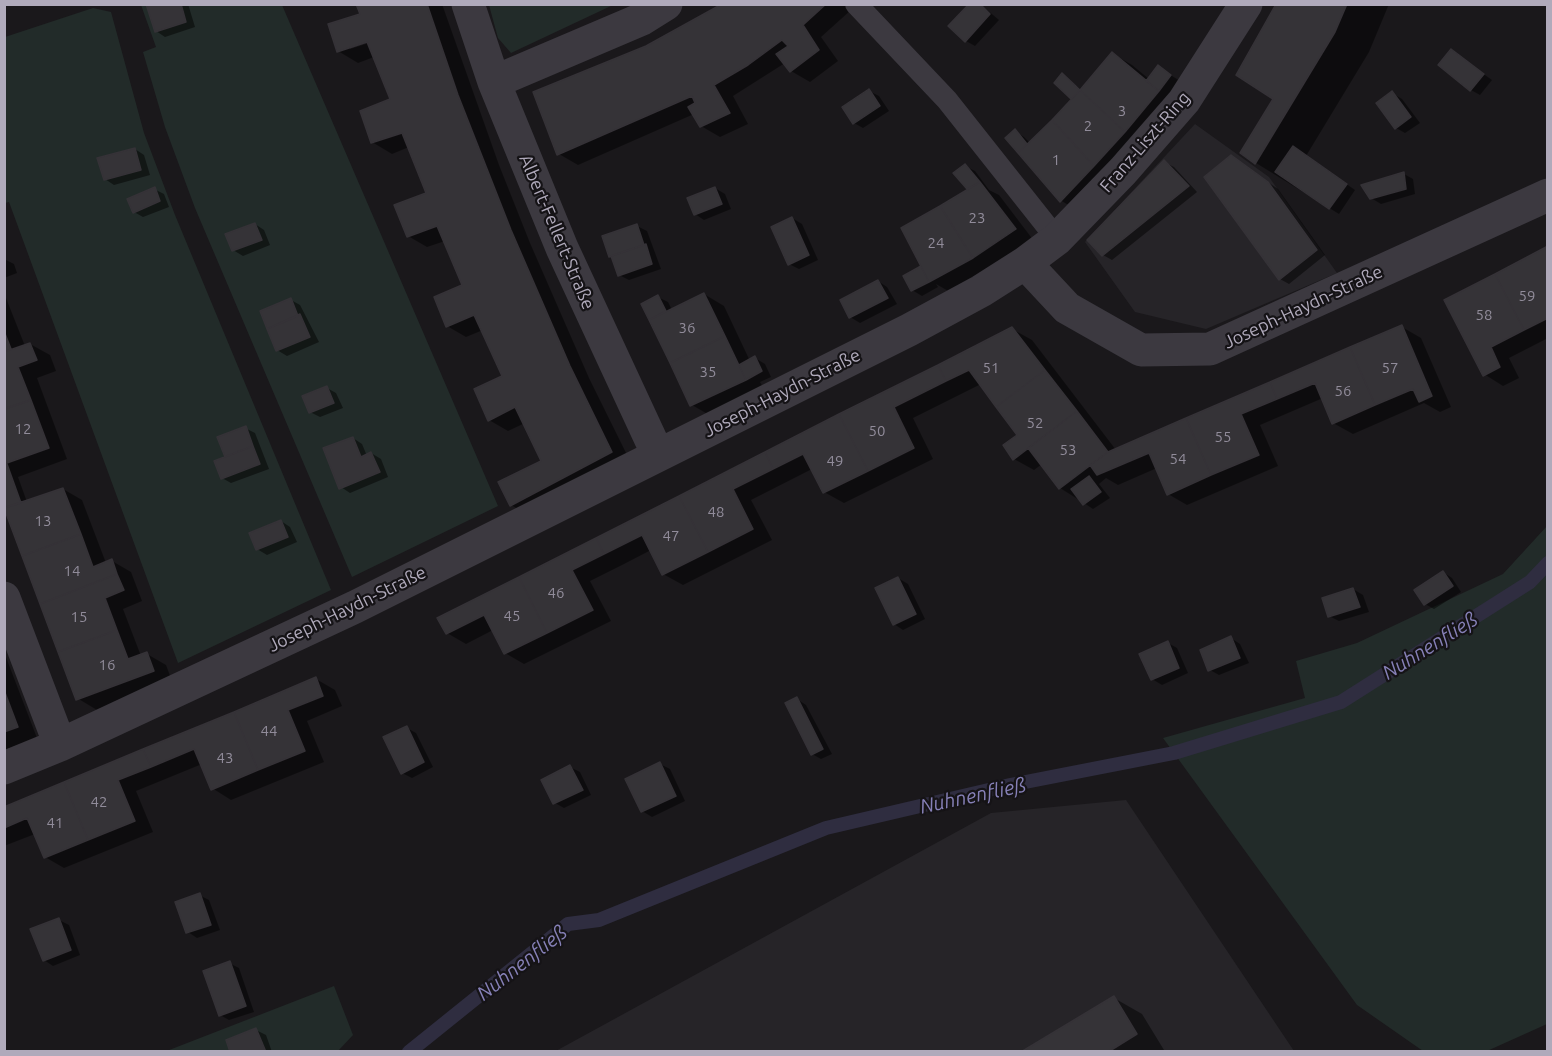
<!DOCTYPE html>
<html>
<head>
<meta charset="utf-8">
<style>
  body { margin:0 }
  #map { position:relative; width:1552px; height:1056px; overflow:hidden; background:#1a181b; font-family:Ubuntu,sans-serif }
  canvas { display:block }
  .frame { position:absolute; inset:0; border:6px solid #b0aabb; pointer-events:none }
</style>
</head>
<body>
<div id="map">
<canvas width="1552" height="1056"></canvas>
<div class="frame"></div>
</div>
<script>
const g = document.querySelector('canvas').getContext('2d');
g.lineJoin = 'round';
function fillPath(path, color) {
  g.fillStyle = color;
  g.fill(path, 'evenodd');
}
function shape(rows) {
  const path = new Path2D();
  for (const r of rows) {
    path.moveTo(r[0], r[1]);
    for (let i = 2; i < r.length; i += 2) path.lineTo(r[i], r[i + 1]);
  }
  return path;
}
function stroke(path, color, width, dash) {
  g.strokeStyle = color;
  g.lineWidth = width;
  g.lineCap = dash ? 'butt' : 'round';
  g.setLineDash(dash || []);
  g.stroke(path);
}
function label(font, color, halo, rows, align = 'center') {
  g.font = font + ' Ubuntu,sans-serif';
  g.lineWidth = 4.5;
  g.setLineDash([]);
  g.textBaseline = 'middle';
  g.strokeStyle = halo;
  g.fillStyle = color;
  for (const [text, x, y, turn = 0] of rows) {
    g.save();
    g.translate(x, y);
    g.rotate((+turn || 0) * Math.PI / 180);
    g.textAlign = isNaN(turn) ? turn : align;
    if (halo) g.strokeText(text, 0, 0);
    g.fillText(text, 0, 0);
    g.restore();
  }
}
fillPath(shape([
  [1195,124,1269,177,1337,273,1206,329,1135,312,1085,242],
  [1126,800,1294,1051,554,1052,991,813]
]), '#262428');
fillPath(shape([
  [141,5,282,5,498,506,352,577,195,208,165,127,143,52,156,47],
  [489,5,489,4,613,5,511,53,498,38],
  [93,8,111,12,144,133,175,215,331,590,178,663,9,202,5,203,5,37],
  [1547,526,1547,1024,1487,1051,1423,1051,1357,1005,1163,738,1305,698,1296,661,1357,643,1503,574],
  [334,986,353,1035,338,1051,164,1052]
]), '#222b29');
fillPath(shape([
  [147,4,188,4,195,27,165,37,156,31],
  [358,4,442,4,499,165,530,243,589,378,631,463,530,516,511,505,543,461,525,423,508,431,489,420,504,377,483,330,466,337,447,326,464,286,445,241,427,247,408,236,428,194,409,147,392,154,372,142,392,100,374,57,358,63,338,51,362,15],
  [374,38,375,41,350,49,350,46],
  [725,4,845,4,851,10,821,37,838,61,810,82,791,71,785,63,733,96,748,124,720,137,701,126,694,114,578,165,559,154,646,47],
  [980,4,999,20,975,46,966,41],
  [1278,4,1389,4,1369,52,1306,156,1355,190,1339,214,1256,163,1275,98],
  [1451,51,1492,80,1480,95,1471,90],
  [1113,54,1132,65,1149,79,1158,67,1180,81,1080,212,1060,200,1019,152,1015,131,1024,137,1030,143,1075,97,1072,97,1062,75,1082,90],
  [869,91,879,96,889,111,863,128,854,123],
  [1392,93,1402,99,1420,123,1405,133,1396,128],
  [135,149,144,155,150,175,114,185,105,179],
  [1231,157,1278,189,1325,255,1289,284,1280,279],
  [1164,162,1174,167,1197,192,1112,260,1103,255],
  [965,166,975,171,989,190,999,195,1034,241,950,292,936,284,938,287,922,296,912,290,905,276,921,268,970,190,968,188],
  [1404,174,1413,179,1415,194,1381,204,1371,198],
  [715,188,725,194,731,209,704,220,695,214],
  [154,189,164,194,169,207,143,217,134,212],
  [792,218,802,224,818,260,799,269,789,264],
  [255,224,264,230,270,245,243,256,233,250],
  [637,226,647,231,661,269,629,280,619,275],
  [1548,248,1548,338,1509,358,1519,378,1503,386,1484,374,1446,301],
  [4,259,14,264,17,273,4,278],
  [878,281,887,287,897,304,860,323,850,317],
  [4,293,25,346,30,344,50,355,56,371,37,378,67,459,18,477,27,502,63,489,82,500,106,563,112,561,131,572,142,601,123,609,141,656,147,654,166,665,172,681,97,710,77,698,4,505],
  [704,294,724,306,750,361,755,358,765,364,771,377,760,382,765,391,711,416,692,405,643,304,658,297,668,302,672,310],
  [291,300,300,305,319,342,287,356,277,350],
  [1402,327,1421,338,1451,407,1440,412,1424,403,1353,434,1333,423,1323,398,1260,425,1278,466,1187,505,1168,494,1157,468,1118,485,1106,478,1099,484,1110,498,1093,509,1084,503,1060,488,1042,464,1034,470,1014,459,1019,435,981,384,913,418,933,459,844,503,824,492,812,469,751,500,772,540,683,585,663,574,651,550,624,564,590,581,611,621,524,664,505,653,493,630,466,644,447,633,1012,329,1032,340,1116,450],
  [327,388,336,393,343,408,320,417,310,412],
  [245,428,255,433,269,469,231,483,222,478,227,458],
  [353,438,362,444,367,456,371,453,381,459,388,477,350,493,341,487],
  [281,521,290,527,297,542,267,555,257,549],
  [1443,572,1452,578,1461,592,1434,609,1425,604],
  [898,578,908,584,925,619,903,630,894,624],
  [1353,589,1363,595,1369,612,1339,621,1329,616],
  [1231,638,1240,644,1249,663,1219,675,1210,670],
  [1168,643,1177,648,1188,673,1162,685,1152,679,1141,655],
  [4,652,37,738,4,750],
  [316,679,335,690,342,706,307,721,324,762,231,800,212,788,202,764,136,791,153,832,64,868,45,857,35,834,4,846,4,808],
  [797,699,806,705,832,754,821,759,812,754],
  [407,728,416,733,433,767,412,778,402,773],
  [660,764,670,769,685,801,652,817,642,811],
  [570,767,580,772,591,795,564,808,555,803],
  [199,895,209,900,220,930,197,938,188,932],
  [59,920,69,925,80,955,53,966,44,960],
  [229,963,239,968,254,1012,229,1020,220,1015],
  [1114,998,1142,1014,1164,1050,1024,1052],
  [256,1030,266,1035,272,1052,232,1052]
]), '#0007');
stroke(shape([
  [409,1052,568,924,599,920,826,828,1010,785,1174,753,1341,702,1530,582,1548,563]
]), '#2f2d40', 14);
const building = shape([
  [146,4,181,4,186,22,155,32,146,4],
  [356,4,427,4,458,95,511,230,570,366,612,452,510,506,498,482,541,461,515,407,488,421,474,389,502,376,474,315,446,327,434,297,462,285,437,226,407,237,394,205,426,193,402,133,371,143,360,111,390,99,367,42,337,52,328,24,360,14,356,4],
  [722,4,826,4,803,25,819,50,790,72,776,54,788,46,782,40,748,65,714,85,730,113,700,127,688,107,695,103,692,96,557,155,533,92,646,46,722,4],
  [969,4,980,4,990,14,965,42,948,26,969,4],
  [1276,4,1347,4,1335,32,1255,164,1240,153,1273,99,1236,75,1276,4],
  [1451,49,1484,74,1470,91,1438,65,1451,49],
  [1112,52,1159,91,1125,132,1080,90,1112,52],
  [1158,65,1171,75,1159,91,1146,81,1158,65],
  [1062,73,1080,90,1071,99,1054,83,1062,73],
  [869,89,880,106,853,124,842,107,869,89],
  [1080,90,1125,132,1094,166,1052,120,1080,90],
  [1392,91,1411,117,1395,129,1376,103,1392,91],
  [1052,120,1094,166,1060,202,1018,153,1052,120],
  [1015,129,1027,144,1018,153,1005,138,1015,129],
  [1293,146,1347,184,1329,209,1275,172,1293,146],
  [135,148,141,170,104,180,97,158,135,148],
  [1231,155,1268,182,1317,250,1279,280,1204,177,1231,155],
  [1164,160,1189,186,1102,256,1087,240,1164,160],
  [965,164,980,182,967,189,953,173,965,164],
  [1404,172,1406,189,1370,199,1361,185,1404,172],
  [980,182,1016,229,973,258,940,206,980,182],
  [155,187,160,201,133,213,127,199,155,187],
  [715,187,722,204,694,215,687,198,715,187],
  [940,206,973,258,929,282,901,228,940,206],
  [792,217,809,255,788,265,771,227,792,217],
  [255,223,262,240,232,251,225,234,255,223],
  [637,224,644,245,609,257,602,236,637,224],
  [646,244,652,264,618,276,611,256,646,244],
  [1548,246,1548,318,1524,330,1495,274,1548,246],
  [921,266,929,282,911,291,903,276,921,266],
  [1495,274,1524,330,1491,347,1500,367,1483,376,1444,300,1495,274],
  [878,280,888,298,849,318,840,300,878,280],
  [704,293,725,336,670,363,649,320,704,293],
  [658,295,666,311,649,320,641,304,658,295],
  [291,298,298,316,267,329,260,311,291,298],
  [300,314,310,337,276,351,267,329,300,314],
  [1402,325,1432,396,1419,402,1413,389,1375,405,1350,347,1402,325],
  [1012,327,1045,370,996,407,969,370,946,381,938,365,1012,327],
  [4,331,11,349,4,352,4,331],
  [725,336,746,380,690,406,670,363,725,336],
  [30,343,37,360,18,367,31,400,4,409,4,352,30,343],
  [1350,347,1375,405,1332,424,1315,383,1277,399,1270,382,1350,347],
  [755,356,762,371,746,380,739,365,755,356],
  [938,365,946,381,894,407,914,448,868,471,839,414,938,365],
  [1045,370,1077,411,1013,460,1003,445,1017,435,996,407,1045,370],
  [1270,382,1277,399,1241,414,1259,455,1211,475,1186,418,1270,382],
  [327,386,334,403,309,413,302,396,327,386],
  [31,400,49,448,4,464,4,409,31,400],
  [1077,411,1108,452,1059,489,1028,448,1077,411],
  [839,414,868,471,823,493,803,454,773,469,765,452,839,414],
  [1186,418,1211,475,1167,495,1149,453,1097,475,1090,465,1108,452,1186,418],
  [246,426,253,446,225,457,217,437,246,426],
  [353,437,361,457,371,452,380,472,339,489,323,448,353,437],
  [253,446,260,464,221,479,214,461,253,446],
  [765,452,773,469,733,489,753,529,708,552,679,496,765,452],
  [4,464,7,464,21,503,4,508,4,464],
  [1089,476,1101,492,1083,505,1071,489,1089,476],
  [63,488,81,534,22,556,4,508,63,488],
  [679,496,708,552,662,575,642,535,604,554,596,538,679,496],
  [281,520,288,537,256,550,249,533,281,520],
  [81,534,93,567,112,559,117,574,40,604,22,556,81,534],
  [596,538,604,554,572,570,593,610,547,633,519,577,596,538],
  [1443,571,1453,586,1424,605,1414,590,1443,571],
  [117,574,124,590,105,598,117,630,58,652,40,604,117,574],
  [519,577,547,633,504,654,484,615,446,634,437,618,519,577],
  [898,577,916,614,893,625,875,588,898,577],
  [1353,588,1360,607,1328,617,1322,598,1353,588],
  [117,630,128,659,147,652,154,671,76,700,58,652,117,630],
  [1231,636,1240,658,1208,671,1200,650,1231,636],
  [1168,641,1179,668,1151,680,1139,654,1168,641],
  [316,677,323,696,288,710,305,751,258,770,234,712,316,677],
  [4,690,18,727,4,732,4,690],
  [797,697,823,749,811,755,785,703,797,697],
  [234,712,258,770,211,790,194,749,151,767,143,749,234,712],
  [407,726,424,762,401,774,383,737,407,726],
  [143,749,151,767,118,780,135,821,88,840,64,782,143,749],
  [660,762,676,796,641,812,625,779,660,762],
  [570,765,583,790,553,804,541,780,570,765],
  [64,782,88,840,44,858,27,818,4,828,4,807,64,782],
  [200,893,211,925,186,933,175,902,200,893],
  [59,918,71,950,43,961,30,929,59,918],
  [230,961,246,1006,219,1016,203,971,230,961],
  [1114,996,1137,1034,1108,1052,1021,1052,1114,996],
  [256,1028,266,1052,230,1052,226,1040,256,1028]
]);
fillPath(building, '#353337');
stroke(building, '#353237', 1.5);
stroke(shape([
  [856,4,947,100,1057,239]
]), '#3c3940', 22);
stroke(shape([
  [468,4,494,82,562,248,658,455],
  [494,82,642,19,666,4],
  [1025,263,1067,308,1141,350,1210,349,1548,195],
  [4,598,60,745],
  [4,768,60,745,355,607,909,330,981,291,1025,263,1057,239,1123,171,1184,101,1246,4]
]), '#3c3940', 33);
label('15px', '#918c9a', null, [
  ["3",1122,111],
  ["2",1088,126],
  ["1",1056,160],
  ["23",977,218],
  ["24",936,243],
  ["59",1527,296],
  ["58",1484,315],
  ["36",687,328],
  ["51",991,368],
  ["57",1390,368],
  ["35",708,372],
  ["56",1343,391],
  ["52",1035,423],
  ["12",23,429],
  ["50",877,431],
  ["55",1223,437],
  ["53",1068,450],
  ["54",1178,459],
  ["49",835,461],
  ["48",716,512],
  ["13",43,521],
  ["47",671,536],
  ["14",72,571],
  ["46",556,593],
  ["45",512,616],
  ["15",79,617],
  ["16",107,665],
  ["44",269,731],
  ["43",225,758],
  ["42",99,802],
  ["41",55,823]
]);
label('18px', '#b0aabb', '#151316', [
  ["Franz-Liszt-Ring",1145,142,-49],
  ["Albert-Fellert-Straße",557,232,67],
  ["Joseph-Haydn-Straße",1303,307,-25],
  ["Joseph-Haydn-Straße",782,393,-27],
  ["Joseph-Haydn-Straße",347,609,-26]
]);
label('italic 20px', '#8680b7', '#151316', [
  ["Nuhnenfließ",1430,646,-32],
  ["Nuhnenfließ",973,796,-12],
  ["Nuhnenfließ",522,963,-38]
]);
</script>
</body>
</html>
